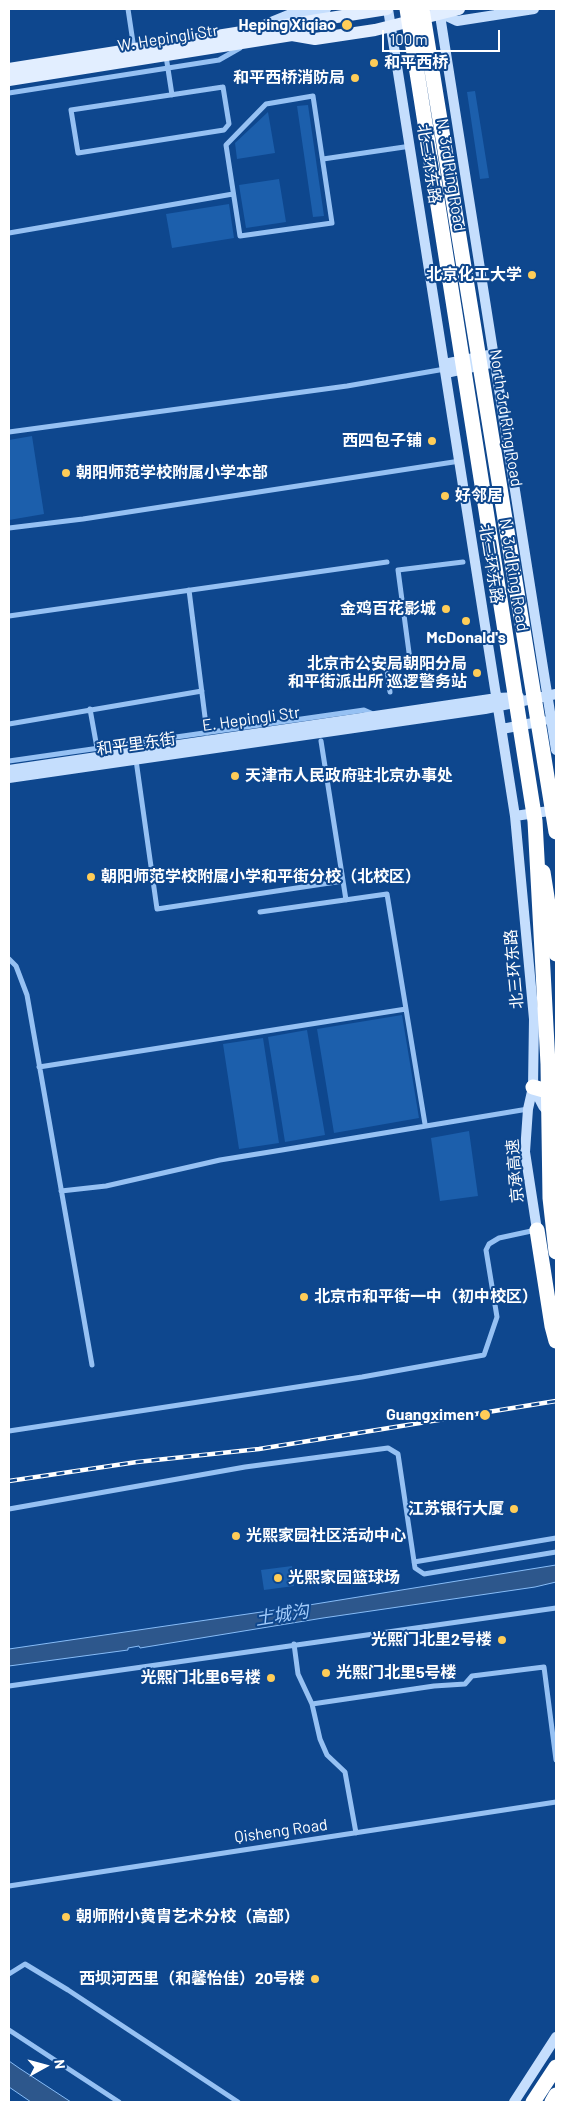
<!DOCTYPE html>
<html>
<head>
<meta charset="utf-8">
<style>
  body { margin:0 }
  #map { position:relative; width:565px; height:2111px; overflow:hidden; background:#0e478e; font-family:Barlow,sans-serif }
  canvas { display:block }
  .frame { position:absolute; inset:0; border:10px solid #fff; pointer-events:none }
  .north { position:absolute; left:20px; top:2041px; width:50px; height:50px; -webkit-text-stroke:4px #0e478e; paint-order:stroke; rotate:83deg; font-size:14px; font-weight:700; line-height:20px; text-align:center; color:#fff }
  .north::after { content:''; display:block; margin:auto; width:18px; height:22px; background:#fff; clip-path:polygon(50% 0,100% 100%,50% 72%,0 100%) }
  .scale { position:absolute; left:382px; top:30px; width:118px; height:22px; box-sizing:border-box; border:2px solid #fff; border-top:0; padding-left:6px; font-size:15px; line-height:18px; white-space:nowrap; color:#fff; -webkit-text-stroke:4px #0e478e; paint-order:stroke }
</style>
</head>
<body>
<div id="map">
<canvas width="565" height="2111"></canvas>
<div class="frame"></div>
<div class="north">N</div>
<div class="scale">100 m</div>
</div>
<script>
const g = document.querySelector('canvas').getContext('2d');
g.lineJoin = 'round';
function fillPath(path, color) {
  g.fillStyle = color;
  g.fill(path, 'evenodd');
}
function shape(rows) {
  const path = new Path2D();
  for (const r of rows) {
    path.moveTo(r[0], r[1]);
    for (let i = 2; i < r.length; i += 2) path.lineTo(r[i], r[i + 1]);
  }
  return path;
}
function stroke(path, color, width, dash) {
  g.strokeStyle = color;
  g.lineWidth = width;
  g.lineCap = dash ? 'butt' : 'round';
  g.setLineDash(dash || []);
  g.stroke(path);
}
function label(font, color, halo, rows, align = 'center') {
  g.font = font + ' Barlow,"Noto Sans SC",sans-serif';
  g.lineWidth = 4;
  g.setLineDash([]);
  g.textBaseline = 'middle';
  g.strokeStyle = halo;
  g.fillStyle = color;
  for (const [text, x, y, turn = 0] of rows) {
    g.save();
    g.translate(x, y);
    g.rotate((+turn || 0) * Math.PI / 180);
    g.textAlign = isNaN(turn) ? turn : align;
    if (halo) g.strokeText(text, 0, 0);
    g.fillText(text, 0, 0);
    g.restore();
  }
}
fillPath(shape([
  [475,91,489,178,480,179,467,92],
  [308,105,324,216,313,217,297,106],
  [268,112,275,153,237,159,235,143],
  [279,179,286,222,246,228,239,185],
  [229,204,234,238,172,248,166,214],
  [32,436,44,514,9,520,9,440],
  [402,1015,419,1118,334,1133,317,1029],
  [307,1030,325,1135,285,1142,268,1037],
  [263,1038,279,1143,239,1149,223,1044],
  [469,1131,478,1196,440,1201,431,1138],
  [292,1566,294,1586,264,1590,261,1570]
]), '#1c5fac');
const water = shape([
  [556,1565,556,1582,535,1587,323,1618,140,1648,139,1646,128,1648,128,1650,9,1666,9,1649,309,1605,556,1565],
  [9,2061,19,2068,71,2102,31,2102,9,2087,9,2061]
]);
fillPath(water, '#2d578c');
stroke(water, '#87bcf7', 1);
stroke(shape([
  [128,9,134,49],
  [166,56,172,95],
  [223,87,229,124,224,130,78,153,71,110,223,87],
  [9,93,219,60,240,48],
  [313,96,332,223,240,236,226,145,266,104,313,96],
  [323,159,411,146],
  [9,233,233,194],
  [9,432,347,386,445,369],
  [9,528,83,519,460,461],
  [189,590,207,733],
  [9,616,387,562],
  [390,692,386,663,410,660,398,570,463,562],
  [90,709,97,748],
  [9,724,202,691],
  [321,741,346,900],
  [136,760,157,909,343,881],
  [9,761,364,710,373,714],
  [260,912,387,894,425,1124],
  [9,959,16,966,27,995,92,1365],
  [39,1067,406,1009],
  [61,1191,106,1186,220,1160,282,1150,528,1109],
  [9,1431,362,1377,484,1355,497,1317,486,1250,489,1244,499,1238,536,1230],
  [9,1509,245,1467,388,1448,398,1454,415,1568,424,1574,556,1552],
  [414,1562,556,1538],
  [294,1644,298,1674,312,1704,434,1686,465,1684,472,1676,544,1667,556,1760],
  [9,1686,556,1608],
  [312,1704,320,1739,327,1755,345,1772,356,1833],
  [9,1886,556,1802],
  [9,1974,25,1964,68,1990,238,2102],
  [9,2030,119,2102]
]), '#96c1f3', 5);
stroke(shape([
  [388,9,515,816,534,1019,533,1087,543,1106,548,1112],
  [439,9,556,750],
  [440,13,457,21,534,9],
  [264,25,291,14,326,9],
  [444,364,494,354],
  [446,373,495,362],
  [502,729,543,721],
  [9,770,497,698,519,697],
  [9,778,485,709,556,694],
  [515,816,556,810],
  [533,1087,528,1109,525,1152,537,1230],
  [514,2102,556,2037]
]), '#c5defd', 10);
stroke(shape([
  [9,69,387,9],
  [9,80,292,35,315,39,375,30,459,9]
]), '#e2eeff', 12);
stroke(shape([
  [543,872,556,954],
  [533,1087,554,1093,556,1096],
  [537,1230,552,1326,556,1341],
  [533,2102,556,2067],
  [552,2102,556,2095]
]), '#fff', 15);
const rail = shape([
  [9,1481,137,1462,259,1449,556,1401]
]);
stroke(rail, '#fff', 4.5);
stroke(rail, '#0e478e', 2.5, [8]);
stroke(shape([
  [407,9,535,821,548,1064,550,1198,556,1252],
  [422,9,556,832]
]), '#fff', 15);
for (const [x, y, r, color] of [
  [347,25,6,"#ffcd58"],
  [374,63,5,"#ffcd58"],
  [355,78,5,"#ffcd58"],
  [532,275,5,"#ffcd58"],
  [432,441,5,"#ffcd58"],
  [66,473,5,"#ffcd58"],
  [445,496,5,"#ffcd58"],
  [446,609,5,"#ffcd58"],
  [466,621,5,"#ffcd58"],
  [477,673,5,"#ffcd58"],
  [235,776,5,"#ffcd58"],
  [91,877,5,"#ffcd58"],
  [304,1297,5,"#ffcd58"],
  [485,1415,6,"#ffcd58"],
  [514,1509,5,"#ffcd58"],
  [236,1536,5,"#ffcd58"],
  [278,1578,5,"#ffcd58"],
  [502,1640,5,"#ffcd58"],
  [326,1673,5,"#ffcd58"],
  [271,1678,5,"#ffcd58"],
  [66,1917,5,"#ffcd58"],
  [315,1979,5,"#ffcd58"]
]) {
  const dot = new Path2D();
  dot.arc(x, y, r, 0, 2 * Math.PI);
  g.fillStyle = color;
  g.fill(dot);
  stroke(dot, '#0e478e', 2);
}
label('bold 16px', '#fff', '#0e478e', [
  ["Heping Xiqiao",336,25],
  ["和平西桥",384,63,"left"],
  ["和平西桥消防局",345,78],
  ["北京化工大学",522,275],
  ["西四包子铺",422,441],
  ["朝阳师范学校附属小学本部",76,473,"left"],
  ["好邻居",455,496,"left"],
  ["金鸡百花影城",436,609],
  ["McDonald's",466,638,"center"],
  ["北京市公安局朝阳分局",467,664],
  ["和平街派出所 巡逻警务站",467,682],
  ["天津市人民政府驻北京办事处",245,776,"left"],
  ["朝阳师范学校附属小学和平街分校（北校区）",101,877,"left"],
  ["北京市和平街一中（初中校区）",314,1297,"left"],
  ["Guangximen",474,1415],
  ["江苏银行大厦",504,1509],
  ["光熙家园社区活动中心",246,1536,"left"],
  ["光熙家园篮球场",288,1578,"left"],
  ["光熙门北里2号楼",492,1640],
  ["光熙门北里5号楼",336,1673,"left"],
  ["光熙门北里6号楼",261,1678],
  ["朝师附小黄胄艺术分校（高部）",76,1917,"left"],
  ["西坝河西里（和馨怡佳）20号楼",305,1979]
], 'right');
label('16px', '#fff', '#0e478e', [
  ["W. Hepingli Str",168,38,-9],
  ["北三环东路",429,164,81],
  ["N. 3rd Ring Road",451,175,81],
  ["North 3rd Ring Road",506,418,81],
  ["北三环东路",491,564,81],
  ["N. 3rd Ring Road",514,575,81],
  ["E. Hepingli Str",251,719,-8],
  ["和平里东街",136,744,-8],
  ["北三环东路",514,969,-95],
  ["京承高速",515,1171,-95],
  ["Qisheng Road",281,1831,-8]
]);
label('italic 18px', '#a1cbfb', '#0e478e', [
  ["土城沟",282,1615,-9]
]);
</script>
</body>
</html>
